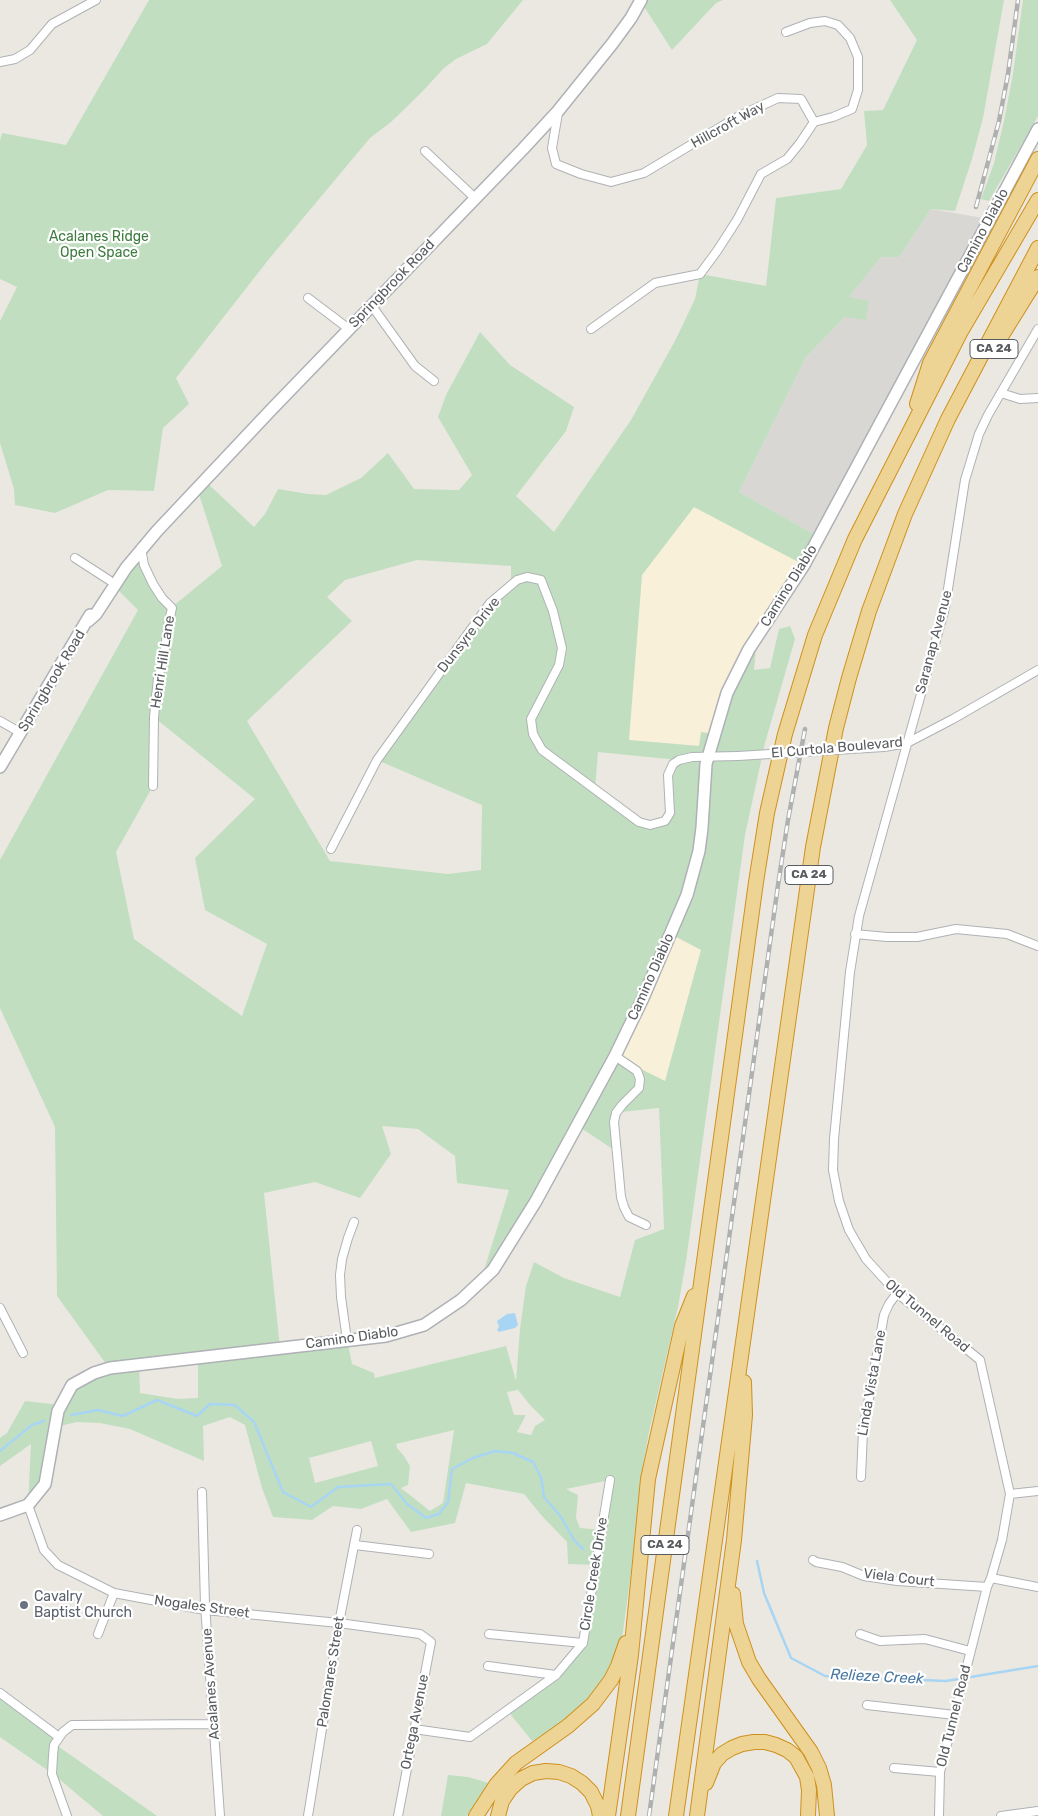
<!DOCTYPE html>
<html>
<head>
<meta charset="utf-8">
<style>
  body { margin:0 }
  canvas { display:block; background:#eae8e1 }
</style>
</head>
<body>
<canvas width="1038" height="1816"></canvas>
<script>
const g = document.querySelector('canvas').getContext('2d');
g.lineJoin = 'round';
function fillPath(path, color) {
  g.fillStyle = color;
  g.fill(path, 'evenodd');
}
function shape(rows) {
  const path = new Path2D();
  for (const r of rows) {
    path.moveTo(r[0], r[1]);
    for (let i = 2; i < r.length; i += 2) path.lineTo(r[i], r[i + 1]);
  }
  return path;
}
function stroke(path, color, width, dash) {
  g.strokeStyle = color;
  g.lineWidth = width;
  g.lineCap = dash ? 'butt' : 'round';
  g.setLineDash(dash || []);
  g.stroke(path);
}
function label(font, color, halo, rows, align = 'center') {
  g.font = font + ' Rubik,sans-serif';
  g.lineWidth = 4.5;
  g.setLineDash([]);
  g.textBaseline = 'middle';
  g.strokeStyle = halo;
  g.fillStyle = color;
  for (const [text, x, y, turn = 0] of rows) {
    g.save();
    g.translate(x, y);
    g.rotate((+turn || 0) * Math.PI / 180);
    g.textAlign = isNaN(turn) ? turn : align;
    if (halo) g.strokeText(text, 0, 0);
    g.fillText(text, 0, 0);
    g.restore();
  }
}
fillPath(shape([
  [694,507,804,565,749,649,718,724,699,746,628,740,642,575],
  [670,934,701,950,665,1082,615,1056]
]), '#f8f0d8');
fillPath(shape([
  [931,209,989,219,819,537,739,492,806,357,845,317,849,297,881,257,899,257]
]), '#d9d7d3');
fillPath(shape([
  [149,0,523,0,487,44,456,59,444,68,421,93,391,122,370,138,269,259,176,378,189,404,163,428,154,491,108,490,55,513,15,505,14,489,0,443,0,321,17,287,0,279,0,141,2,133,66,145],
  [649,0,723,0,716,3,672,50,641,2],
  [890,0,1004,0,983,118,972,159,955,211,931,209,899,257,881,257,849,297,869,301,866,320,845,317,806,357,739,492,819,537,804,565,694,507,642,575,629,740,699,746,701,732,715,734,718,724,757,637,754,670,770,668,779,629,790,626,795,639,765,743,745,835,686,1261,678,1307,649,1432,640,1481,631,1572,622,1639,618,1653,599,1691,561,1724,532,1741,507,1710,556,1675,583,1643,595,1565,568,1564,567,1542,542,1516,524,1494,466,1483,455,1523,411,1532,387,1499,361,1509,333,1506,312,1520,273,1517,262,1488,245,1425,230,1417,203,1426,204,1461,130,1429,100,1423,77,1422,55,1427,45,1484,28,1505,31,1444,0,1466,0,1438,7,1433,25,1401,61,1405,72,1385,109,1368,57,1296,55,1127,0,1008,0,860,138,610,115,587,142,559,172,607,222,566,197,488,204,480,254,527,265,514,278,489,308,494,326,495,361,478,388,453,414,489,459,490,472,475,438,417,446,395,480,332,510,365,574,407,566,431,516,496,554,532,631,420,676,339,695,299,700,274,766,286,776,198,841,189,867,145,864,111,883,110,917,40],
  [417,560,511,566,511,585,490,603,377,760,482,805,481,870,448,874,330,861,247,721,352,621,327,597,345,580],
  [155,718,255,799,195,858,205,910,267,944,242,1016,134,939,116,852,153,786],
  [598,752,678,760,668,775,670,813,665,821,639,822,595,789],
  [671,934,701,950,665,1081,615,1056],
  [659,1108,664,1229,635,1240,620,1297,564,1278,534,1262,526,1286,520,1329,516,1381,506,1346,375,1378,374,1373,352,1364,347,1340,280,1348,264,1193,315,1182,360,1198,391,1154,382,1126,418,1129,455,1156,457,1183,509,1190,480,1283,578,1126,617,1152,614,1122,621,1112],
  [198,1358,198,1398,178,1399,140,1393,139,1365],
  [518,1390,530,1405,545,1420,535,1426,531,1435,517,1432,526,1415,514,1415,507,1392],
  [454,1430,443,1503,430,1511,401,1488,408,1485,410,1466,404,1456,397,1448,396,1444],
  [371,1441,378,1466,315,1483,309,1458],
  [610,1480,602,1530,580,1528,576,1518,578,1495,566,1489],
  [1023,0,1038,0,1038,116,989,201,981,199,994,163,1004,121,1013,74],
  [0,1693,59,1737,55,1744,157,1816,103,1816,53,1774,0,1737],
  [448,1775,468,1777,489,1783,467,1816,441,1816]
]), '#c1dfc0');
fillPath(shape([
  [515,1313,518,1325,515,1328,499,1332,497,1330,499,1327,497,1321,507,1314]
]), '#a8d5f3');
stroke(shape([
  [71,1415,98,1410,123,1416,157,1400,197,1416,210,1404,235,1405,254,1422,283,1492,311,1507,338,1487,391,1484,407,1504,426,1518,439,1514,448,1502,452,1469,473,1458,495,1451,513,1453,533,1462,541,1477,544,1497,561,1517,574,1540,583,1549],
  [0,1451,32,1425,44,1421],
  [757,1561,764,1593,791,1658,825,1676,946,1681,1038,1666]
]), '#a8d5f3', 2.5);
const street = shape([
  [786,32,810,23,825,21,838,25,850,38,858,57,858,90,852,109,833,117,814,122],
  [0,62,15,59,30,50,52,24,96,0],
  [558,113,552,148,556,164,581,174,611,182,644,173,739,116,778,98,801,99,814,122,800,143,787,159,761,174,737,220,717,251,700,274,655,283,591,329],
  [425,151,475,198],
  [308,298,349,329],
  [372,306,415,366,434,381],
  [1001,393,1020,399,1038,398],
  [141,548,144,565,153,584,162,598,172,608,168,626,164,657,158,678,154,717,153,786],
  [75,558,109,580],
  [0,721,21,733],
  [884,747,907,743,953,719,1038,670],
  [331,849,377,760,490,603,517,580,527,577,541,580,553,611,562,648,559,665,531,719,533,734,542,750,639,822,650,825,665,821,670,813,668,775,673,764,679,760,692,757,738,756],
  [855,934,887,937,917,937,956,929,1007,934,1038,946],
  [615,1056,637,1071,640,1079,639,1088,622,1105,616,1113,614,1122,621,1197,624,1207,629,1217,646,1225],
  [0,1308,23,1353],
  [347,1340,341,1297,340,1275,342,1259,348,1238,354,1222],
  [861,1477,863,1431,884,1315,889,1304,897,1293],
  [202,1492,205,1605,220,1816],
  [1010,1494,1038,1491],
  [28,1505,44,1550,58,1565,114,1593,205,1610,339,1623,420,1634,431,1642,398,1816],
  [355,1545,429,1554],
  [813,1560,816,1562,842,1567,864,1576,897,1581,987,1587],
  [991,1578,1038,1587],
  [98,1634,114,1593],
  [489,1634,583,1643],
  [860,1634,880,1641,925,1639,970,1651],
  [488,1666,556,1675],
  [0,1693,59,1737],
  [867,1705,955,1715],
  [414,1729,470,1737,556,1675,583,1643,610,1480],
  [894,1768,940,1772],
  [67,1816,52,1774,53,1756,54,1745,63,1732,72,1725,214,1724],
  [308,1816,339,1623,357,1530],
  [939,1816,940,1772,987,1587,991,1578,1002,1540,1010,1494,980,1360,897,1293,866,1259,849,1230,839,1201,833,1170,834,1139,850,972,859,916,945,608,965,480,979,434,988,415,1038,329],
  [1001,1816,1038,1811]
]);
const secondary = shape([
  [88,621,96,614,126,568,157,531,270,411,523,149,558,111,612,44,631,18,641,0],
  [0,767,90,615],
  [0,1515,28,1505,45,1484,58,1411,72,1385,94,1373,110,1368,386,1336,424,1325,461,1300,493,1270,536,1201,615,1056,643,998,687,895,699,851,702,828,706,764,727,693,749,649,804,565,1038,129]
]);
const highway = shape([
  [992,351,1038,277],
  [917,404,930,363,1038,159],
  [733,1594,736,1624,749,1662,759,1679,811,1752,819,1768,824,1785,827,1816],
  [706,1783,714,1763,722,1754,732,1748,742,1744,754,1742,765,1742,776,1745,787,1750,796,1757,807,1777,809,1790,808,1816],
  [476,1816,496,1785,516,1763,568,1726,593,1704,611,1680,618,1666,626,1643],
  [498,1816,502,1801,510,1789,521,1779,533,1773,546,1771,559,1772,571,1776,582,1783,591,1792,598,1806,600,1816],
  [608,1816,631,1655,648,1479,682,1326,694,1296],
  [628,1816,756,882,767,813,785,734,815,635,855,539,960,333,1038,200],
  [676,1816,813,847,836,728,849,678,869,611,905,514,948,419,1038,248],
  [697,1816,734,1540,745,1415,744,1382]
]);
stroke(street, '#afb2b5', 10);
stroke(secondary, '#aeb1b5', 14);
stroke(highway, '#cf901d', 16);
stroke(street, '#fff', 8);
stroke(secondary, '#fff', 11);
stroke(highway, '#eed494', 14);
const rail = shape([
  [976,207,999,121,1008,74,1018,0],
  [649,1816,778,885,788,820,805,729]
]);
stroke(rail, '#afb0b0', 4.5);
stroke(rail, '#fff', 2.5, [8]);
const streetBridge = shape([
  [738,756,884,747]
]);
stroke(streetBridge, '#afb2b5', 10, []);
stroke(streetBridge, '#fff', 8);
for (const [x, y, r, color] of [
  [24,1605,5,"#6b7280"]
]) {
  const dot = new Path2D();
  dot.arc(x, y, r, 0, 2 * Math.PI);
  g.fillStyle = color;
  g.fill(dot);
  stroke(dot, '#fff', 2);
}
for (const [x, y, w] of [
  [994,349,48],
  [809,875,48],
  [665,1545,48]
]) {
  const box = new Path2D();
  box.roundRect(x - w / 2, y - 9.5, w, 19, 4);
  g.fillStyle = '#fff';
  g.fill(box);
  stroke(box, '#5a5d60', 1);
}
label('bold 12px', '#5a5d60', null, [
  ["CA 24",994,349],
  ["CA 24",809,875],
  ["CA 24",665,1545]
]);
label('14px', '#5a5d60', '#fff', [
  ["Hillcroft Way",728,125,-29],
  ["Camino Diablo",983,231,-62],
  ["Springbrook Road",392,284,-46],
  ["Camino Diablo",789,586,-58],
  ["Dunsyre Drive",469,635,-52],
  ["Saranap Avenue",934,642,-75],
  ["Henri Hill Lane",163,662,-81],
  ["Springbrook Road",52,681,-59],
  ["El Curtola Boulevard",837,748,-5],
  ["Camino Diablo",651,977,-66],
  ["Old Tunnel Road",927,1316,40],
  ["Camino Diablo",352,1338,-8],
  ["Linda Vista Lane",872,1383,-80],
  ["Circle Creek Drive",594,1574,-81],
  ["Viela Court",899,1578,7],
  ["Nogales Street",202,1607,8],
  ["Palomares Street",331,1672,-81],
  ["Acalanes Avenue",211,1684,-94],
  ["Old Tunnel Road",954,1716,-76],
  ["Ortega Avenue",415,1722,-79]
]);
label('14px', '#3e7b3e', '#fff', [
  ["Acalanes Ridge",99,237],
  ["Open Space",99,253]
]);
label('14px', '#5b616d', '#fff', [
  ["Cavalry",34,1597],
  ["Baptist Church",34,1613]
], 'left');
label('italic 15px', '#4978a2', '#fff', [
  ["Relieze Creek",877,1677,3]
]);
</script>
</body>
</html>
